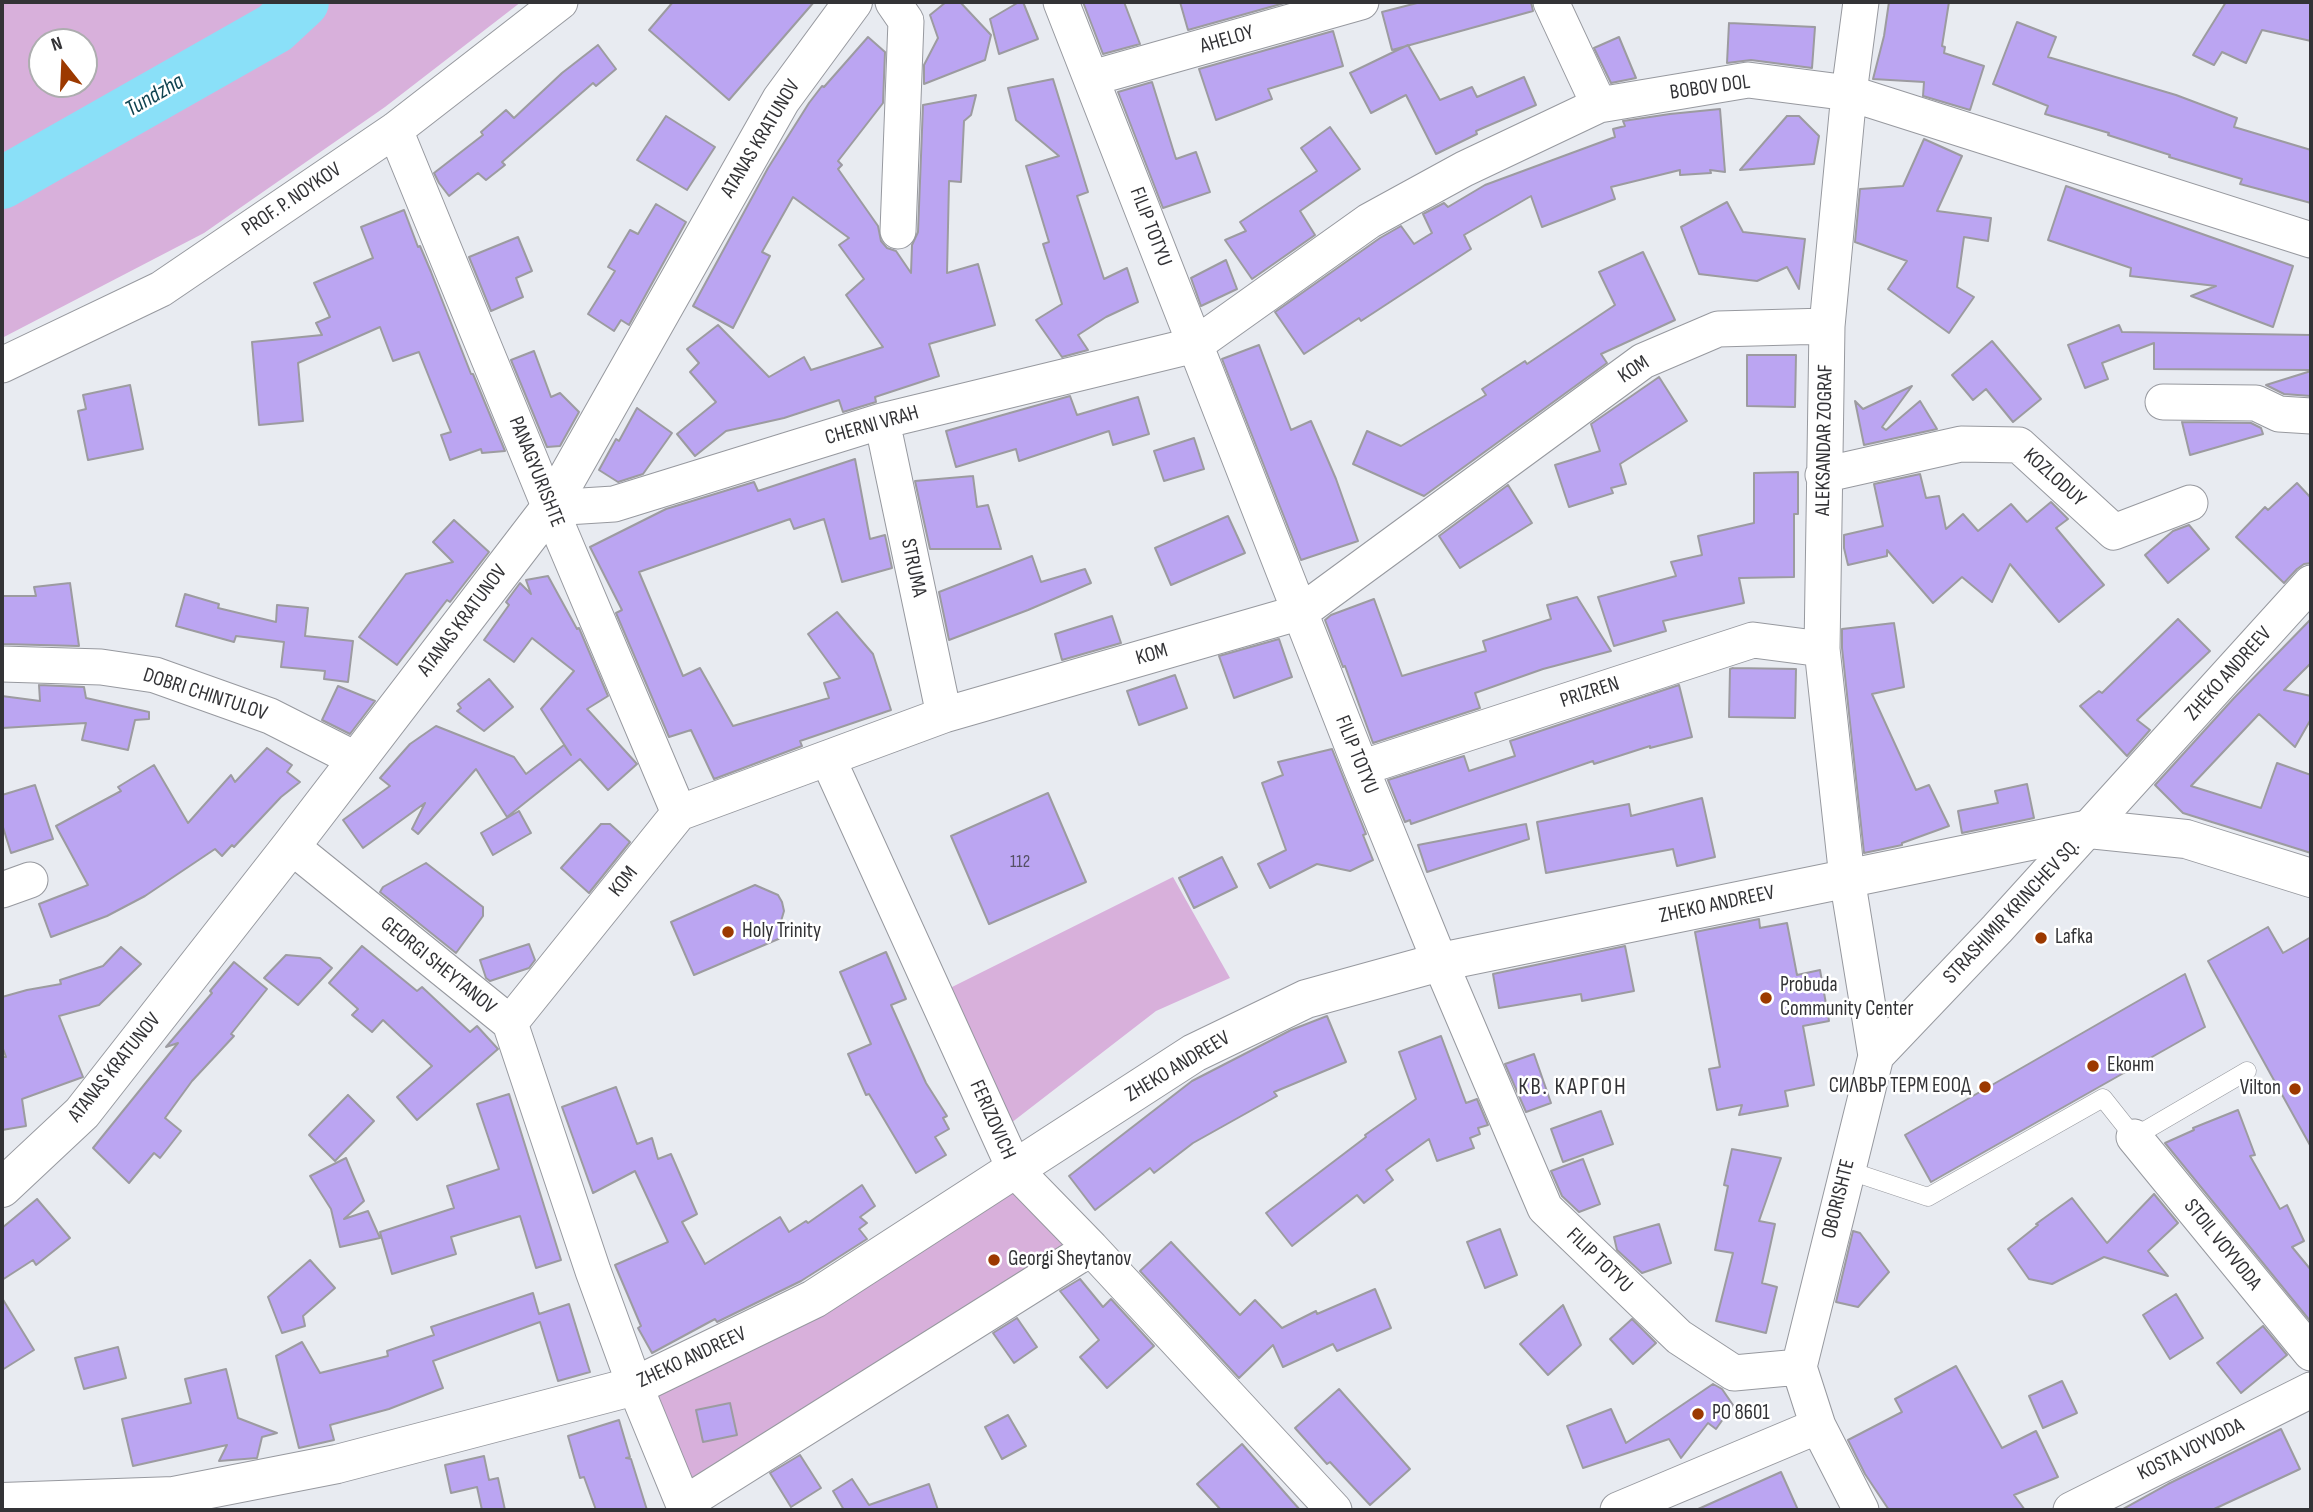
<!DOCTYPE html>
<html>
<head>
<meta charset="utf-8">
<style>
  body { margin:0 }
  #map { position:relative; width:2313px; height:1512px; overflow:hidden; background:#e8ebf1; font-family:"Sofia Sans Condensed",sans-serif }
  canvas { display:block }
  .frame { position:absolute; inset:0; border:4px solid #333336; pointer-events:none }
  .north { position:absolute; left:28px; top:28px; width:70px; height:70px; box-sizing:border-box; background:#fff; border:2px solid #adadaf; border-radius:50%; rotate:342deg; font-size:19px; font-weight:700; line-height:28px; text-align:center; color:#333336 }
  .north::after { content:''; display:block; margin:auto; width:24px; height:32px; background:#9c3900; clip-path:polygon(50% 0,100% 100%,50% 72%,0 100%) }
</style>
</head>
<body>
<div id="map">
<canvas width="2313" height="1512"></canvas>
<div class="frame"></div>
<div class="north">N</div>
</div>
<script>
const g = document.querySelector('canvas').getContext('2d');
g.lineJoin = 'round';
function fillPath(path, color) {
  g.fillStyle = color;
  g.fill(path, 'evenodd');
}
function shape(rows) {
  const path = new Path2D();
  for (const r of rows) {
    path.moveTo(r[0], r[1]);
    for (let i = 2; i < r.length; i += 2) path.lineTo(r[i], r[i + 1]);
  }
  return path;
}
function stroke(path, color, width, dash) {
  g.strokeStyle = color;
  g.lineWidth = width;
  g.lineCap = dash ? 'butt' : 'round';
  g.setLineDash(dash || []);
  g.stroke(path);
}
function label(font, color, halo, rows, align = 'center') {
  g.font = font + ' "Sofia Sans Condensed",sans-serif';
  g.lineWidth = 5;
  g.setLineDash([]);
  g.textBaseline = 'middle';
  g.strokeStyle = halo;
  g.fillStyle = color;
  for (const [text, x, y, turn = 0] of rows) {
    g.save();
    g.translate(x, y);
    g.rotate((+turn || 0) * Math.PI / 180);
    g.textAlign = isNaN(turn) ? turn : align;
    if (halo) g.strokeText(text, 0, 0);
    g.fillText(text, 0, 0);
    g.restore();
  }
}
fillPath(shape([
  [2,2,521,2,385,107,204,233,2,338],
  [42,42,84,42,84,84,42,84],
  [1173,877,1230,978,1156,1011,1011,1123,950,988],
  [1015,1170,1091,1248,684,1504,635,1386]
]), '#d8b0db');
stroke(shape([
  [2,183,275,28,303,2]
]), '#8ae0f8', 52);
const building = shape([
  [673,2,814,2,729,100,649,30,673,2],
  [946,2,960,2,991,35,985,60,924,84,924,65,938,38,930,15,946,2],
  [1019,2,1023,2,1038,39,999,54,990,19,1019,2],
  [1083,2,1124,2,1140,44,1103,54,1083,2],
  [1180,2,1288,2,1188,30,1180,2],
  [1421,2,1531,2,1533,11,1392,50,1382,12,1421,2],
  [1889,2,1949,2,1942,46,1945,47,1944,53,1984,66,1970,110,1923,96,1924,82,1873,79,1884,36,1889,2],
  [2226,2,2311,2,2311,41,2262,30,2246,63,2222,52,2214,65,2193,55,2226,2],
  [2017,22,2056,37,2048,57,2176,95,2237,118,2234,127,2311,150,2311,203,2240,184,2242,179,2169,157,2170,155,2108,135,2109,133,2045,114,2048,106,1993,84,2017,22],
  [1729,23,1815,27,1812,68,1751,60,1727,63,1729,23],
  [1333,31,1343,66,1268,89,1272,99,1216,120,1199,69,1333,31],
  [868,37,885,52,883,103,838,161,842,165,838,169,878,226,881,241,887,248,896,251,911,273,912,245,918,232,923,105,976,95,971,115,964,121,961,182,949,181,947,273,978,264,995,325,929,344,939,376,875,397,876,402,843,412,839,400,784,418,726,431,695,456,677,434,716,402,690,372,699,363,687,349,718,325,769,377,804,357,811,370,883,347,846,295,864,279,839,245,849,238,793,197,762,252,770,256,733,328,693,306,768,168,809,103,822,86,824,87,868,37],
  [1619,37,1636,78,1611,83,1594,48,1619,37],
  [598,45,616,69,596,86,593,83,502,162,505,165,486,180,478,173,449,196,439,183,434,173,483,135,481,132,506,110,514,118,562,73,598,45],
  [1408,45,1440,100,1472,87,1477,97,1524,77,1536,105,1476,131,1477,134,1436,154,1406,95,1371,113,1350,73,1408,45],
  [1053,79,1088,192,1077,196,1104,279,1127,268,1138,302,1106,317,1078,335,1088,350,1062,357,1036,320,1062,304,1043,244,1049,242,1026,166,1059,156,1016,120,1008,88,1053,79],
  [1152,82,1176,159,1196,152,1210,192,1163,208,1118,92,1152,82],
  [1720,109,1725,172,1710,170,1711,173,1680,175,1680,170,1611,187,1615,199,1542,227,1531,196,1464,235,1471,249,1361,321,1359,318,1304,354,1275,312,1380,238,1401,226,1414,244,1432,233,1423,214,1444,203,1448,207,1485,185,1615,137,1613,129,1625,126,1623,121,1670,114,1720,109],
  [666,116,715,147,687,190,637,160,666,116],
  [1787,116,1799,116,1819,136,1814,164,1740,170,1787,116],
  [1330,127,1360,169,1300,211,1315,235,1252,279,1225,240,1246,231,1240,222,1317,171,1301,148,1330,127],
  [1924,139,1962,156,1937,211,1991,218,1988,241,1964,237,1957,287,1974,297,1949,333,1888,289,1907,261,1855,242,1860,189,1903,186,1924,139],
  [2066,186,2293,266,2273,327,2191,296,2216,286,2130,276,2131,268,2048,240,2066,186],
  [1727,202,1743,232,1805,239,1799,289,1787,267,1757,281,1699,274,1681,227,1727,202],
  [656,204,686,222,629,325,621,320,614,331,588,314,615,271,608,267,630,230,638,234,656,204],
  [404,210,418,247,420,246,431,272,471,374,473,374,505,451,482,453,481,449,450,460,441,435,451,432,419,352,393,361,380,327,298,363,303,421,259,425,252,342,322,335,316,323,330,317,314,283,373,258,361,227,404,210],
  [518,237,532,271,516,278,523,297,491,311,469,257,518,237],
  [1643,252,1675,320,1601,354,1607,363,1424,496,1353,464,1367,431,1401,446,1486,395,1482,389,1525,361,1527,364,1615,305,1599,272,1643,252],
  [1226,260,1237,289,1201,306,1191,278,1226,260],
  [2119,325,2122,332,2311,335,2311,370,2154,369,2154,343,2102,363,2108,379,2085,388,2068,345,2119,325],
  [1992,341,2041,399,2013,422,1986,389,1973,400,1952,375,1992,341],
  [1259,345,1291,430,1311,421,1336,479,1358,541,1301,560,1222,359,1259,345],
  [534,351,551,397,560,393,579,412,560,446,547,447,511,360,534,351],
  [1747,355,1796,355,1795,407,1747,406,1747,355],
  [2311,371,2311,396,2284,394,2266,385,2311,371],
  [1659,377,1687,421,1620,464,1626,484,1611,488,1613,493,1569,507,1555,465,1600,451,1591,424,1659,377],
  [130,385,143,449,88,460,78,411,86,409,83,395,130,385],
  [1912,386,1882,427,1886,430,1920,401,1937,429,1864,445,1855,401,1863,409,1912,386],
  [1070,396,1077,415,1138,397,1149,434,1113,445,1109,431,1019,461,1016,449,956,467,946,431,1070,396],
  [637,408,672,433,643,474,618,482,599,470,616,439,619,441,637,408],
  [2182,422,2251,423,2261,428,2263,434,2190,455,2182,422],
  [1194,438,1204,469,1164,481,1154,451,1194,438],
  [855,459,870,539,885,535,892,568,842,582,824,519,794,529,790,519,639,572,683,676,700,668,733,726,829,698,824,683,840,678,808,634,837,612,873,654,891,710,800,741,802,746,714,779,691,730,669,737,616,613,622,610,590,547,666,509,754,482,758,491,855,459],
  [1798,472,1798,514,1794,514,1794,577,1739,578,1744,603,1663,621,1666,631,1614,646,1598,597,1676,576,1671,562,1702,555,1698,536,1754,523,1754,473,1798,472],
  [1920,474,1926,498,1939,496,1946,529,1963,514,1978,531,2011,504,2027,522,2051,502,2068,519,2056,528,2104,585,2059,622,2010,564,1992,602,1962,577,1933,603,1887,550,1887,556,1848,565,1844,548,1844,535,1883,526,1874,484,1920,474],
  [973,476,977,507,988,505,1001,549,930,549,915,481,973,476],
  [2297,483,2311,498,2311,563,2304,564,2297,569,2284,583,2236,537,2265,507,2268,510,2297,483],
  [1508,485,1532,523,1460,568,1439,536,1508,485],
  [1228,516,1245,553,1171,585,1155,548,1228,516],
  [454,520,489,552,450,602,447,600,397,665,359,637,406,574,453,562,433,542,454,520],
  [2189,525,2209,549,2168,583,2145,555,2173,531,2189,525],
  [1032,556,1041,582,1085,569,1091,583,1028,610,949,640,939,592,1032,556],
  [548,576,577,629,579,628,608,696,587,709,637,764,608,790,580,759,507,817,476,769,418,834,412,829,425,803,363,848,343,820,390,786,380,778,410,744,436,726,514,757,526,774,564,745,571,755,541,709,574,671,532,638,514,662,484,640,509,605,506,602,520,583,531,594,526,580,548,576],
  [70,583,79,646,2,644,2,596,36,596,34,587,70,583],
  [185,594,219,604,218,608,276,622,277,605,308,608,305,636,353,641,348,682,324,679,325,671,281,667,284,642,236,636,234,642,176,626,185,594],
  [1577,597,1611,651,1543,669,1475,693,1480,708,1373,743,1345,666,1343,667,1325,620,1331,615,1374,599,1402,676,1486,651,1483,641,1551,619,1547,605,1577,597],
  [1112,616,1121,643,1062,660,1055,634,1112,616],
  [2178,619,2210,651,2137,720,2150,730,2127,756,2080,706,2099,691,2102,693,2178,619],
  [2311,619,2311,663,2284,690,2311,696,2311,719,2295,747,2259,714,2191,786,2261,808,2277,763,2311,775,2311,853,2183,813,2155,785,2234,698,2311,619],
  [1894,623,1904,687,1872,694,1916,790,1929,785,1949,826,1902,843,1902,845,1864,853,1842,648,1842,629,1894,623],
  [1279,639,1292,677,1234,698,1219,656,1279,639],
  [1733,668,1796,669,1795,718,1729,717,1730,669,1733,668],
  [1175,675,1187,708,1139,725,1127,691,1175,675],
  [489,679,513,707,484,731,457,711,461,708,458,704,489,679],
  [39,685,84,687,86,698,149,712,149,719,135,720,128,750,82,740,86,723,2,728,2,696,40,701,39,685],
  [1679,685,1692,737,1650,748,1650,746,1594,764,1593,761,1411,824,1410,820,1405,822,1388,780,1464,756,1469,771,1515,756,1510,741,1679,685],
  [338,686,375,701,350,734,322,720,338,686],
  [267,748,292,765,287,772,300,782,281,797,234,847,232,845,222,856,215,849,145,896,107,916,51,937,39,904,88,885,56,826,121,791,118,787,154,765,188,823,231,775,235,782,267,748],
  [1332,749,1366,834,1363,835,1373,860,1350,871,1317,864,1270,888,1258,864,1286,850,1262,783,1283,775,1278,762,1332,749],
  [2027,784,2034,818,1962,833,1958,811,1998,803,1995,791,2027,784],
  [35,785,53,839,11,853,2,824,2,795,35,785],
  [1048,793,1086,882,989,924,951,836,1048,793],
  [1702,798,1715,857,1677,866,1673,849,1546,873,1537,822,1629,804,1631,816,1702,798],
  [519,811,531,833,493,855,481,833,519,811],
  [601,824,610,824,630,842,589,893,561,868,601,824],
  [1526,824,1529,839,1427,872,1418,845,1526,824],
  [1222,857,1237,887,1194,908,1179,878,1222,857],
  [426,863,483,907,483,916,456,953,380,892,383,887,426,863],
  [755,885,778,895,782,902,784,911,779,928,783,937,694,975,671,922,755,885],
  [1759,919,1760,928,1787,923,1797,975,1820,970,1829,1021,1803,1026,1814,1085,1785,1091,1788,1106,1739,1115,1742,1105,1717,1110,1709,1069,1720,1067,1695,932,1759,919],
  [2268,927,2283,953,2311,937,2311,1147,2208,961,2268,927],
  [529,944,535,960,529,968,490,981,486,978,480,960,529,944],
  [362,946,417,991,422,987,470,1032,477,1026,498,1049,417,1120,397,1097,432,1066,383,1020,372,1032,352,1015,358,1009,329,983,362,946],
  [1625,946,1634,991,1582,1001,1581,994,1499,1008,1493,974,1625,946],
  [121,947,141,964,99,1005,59,1016,83,1077,22,1099,26,1126,2,1130,2,1057,6,1057,2,1046,2,997,27,990,61,984,60,980,103,966,121,947],
  [886,952,906,999,891,1005,926,1083,947,1116,943,1118,949,1129,935,1137,946,1155,916,1173,869,1094,866,1095,848,1054,871,1044,840,972,886,952],
  [286,955,320,958,332,968,298,1005,264,978,286,955],
  [234,962,267,989,231,1034,234,1036,192,1081,165,1118,181,1131,160,1158,154,1153,129,1183,93,1148,178,1043,166,1047,212,993,210,991,234,962],
  [2185,974,2205,1027,1931,1182,1905,1135,2185,974],
  [1327,1016,1346,1062,1274,1092,1277,1096,1193,1143,1154,1173,1150,1168,1095,1210,1069,1176,1192,1081,1291,1030,1327,1016],
  [1441,1036,1466,1103,1477,1099,1488,1125,1478,1128,1480,1134,1470,1138,1474,1148,1437,1161,1429,1139,1386,1170,1393,1180,1364,1203,1357,1195,1292,1246,1266,1213,1366,1137,1365,1135,1416,1099,1399,1052,1441,1036],
  [1534,1054,1551,1103,1526,1112,1505,1064,1534,1054],
  [616,1087,637,1144,652,1138,658,1159,671,1154,697,1214,682,1222,705,1264,780,1217,789,1232,806,1221,808,1223,862,1185,875,1206,860,1217,867,1223,859,1229,867,1239,801,1281,717,1322,715,1319,652,1353,638,1328,641,1326,615,1265,668,1242,635,1171,593,1193,562,1107,616,1087],
  [509,1094,561,1260,536,1268,520,1216,451,1237,456,1254,392,1274,380,1232,454,1208,447,1186,499,1169,477,1104,509,1094],
  [348,1095,374,1121,335,1161,309,1135,348,1095],
  [2238,1110,2255,1155,2250,1156,2280,1209,2287,1205,2304,1241,2292,1247,2311,1270,2311,1322,2165,1143,2194,1130,2193,1128,2238,1110],
  [1601,1111,1613,1144,1563,1162,1551,1129,1601,1111],
  [1732,1149,1781,1158,1759,1221,1775,1224,1762,1283,1777,1287,1766,1333,1716,1321,1733,1253,1715,1250,1728,1186,1724,1185,1732,1149],
  [346,1158,364,1201,344,1219,368,1211,380,1238,340,1247,331,1209,310,1176,346,1158],
  [1583,1159,1600,1204,1579,1212,1562,1196,1551,1171,1583,1159],
  [2154,1194,2178,1223,2148,1251,2168,1276,2104,1257,2052,1284,2029,1279,2008,1249,2038,1225,2036,1224,2072,1198,2107,1243,2154,1194],
  [37,1199,70,1238,36,1265,33,1260,2,1280,2,1228,37,1199],
  [1659,1224,1671,1263,1642,1273,1617,1250,1614,1237,1659,1224],
  [1500,1229,1517,1275,1485,1288,1467,1242,1500,1229],
  [1853,1231,1860,1233,1889,1272,1858,1307,1836,1302,1853,1231],
  [1171,1242,1240,1315,1255,1300,1282,1328,1316,1311,1317,1314,1375,1289,1391,1328,1337,1351,1333,1344,1283,1367,1273,1345,1239,1378,1140,1271,1171,1242],
  [310,1260,335,1288,303,1316,305,1326,282,1333,268,1297,310,1260],
  [1080,1279,1103,1307,1111,1299,1154,1346,1107,1388,1080,1357,1099,1340,1060,1291,1080,1279],
  [533,1293,539,1314,569,1304,590,1372,558,1381,540,1322,433,1361,443,1388,389,1409,330,1425,334,1440,299,1448,276,1356,302,1342,320,1373,388,1356,387,1351,434,1335,431,1327,533,1293],
  [2176,1294,2203,1338,2170,1359,2143,1315,2176,1294],
  [2,1298,34,1350,2,1370,2,1298],
  [1563,1305,1581,1345,1548,1375,1520,1344,1563,1305],
  [1017,1318,1037,1347,1014,1363,993,1333,1017,1318],
  [1632,1319,1656,1343,1633,1364,1610,1339,1632,1319],
  [2263,1326,2287,1355,2241,1393,2217,1363,2263,1326],
  [118,1347,126,1378,84,1389,75,1358,118,1347],
  [1956,1366,2002,1448,2036,1431,2058,1477,2014,1495,2025,1510,1889,1510,1865,1474,1848,1440,1902,1412,1895,1399,1956,1366],
  [226,1369,238,1418,277,1433,262,1437,257,1458,219,1461,227,1445,133,1466,122,1419,191,1403,185,1379,226,1369],
  [2062,1381,2077,1413,2043,1428,2029,1396,2062,1381],
  [1713,1384,1722,1389,1733,1405,1716,1429,1708,1423,1681,1458,1669,1439,1583,1468,1567,1426,1611,1409,1626,1443,1713,1384],
  [1339,1389,1410,1469,1370,1505,1330,1462,1327,1464,1295,1428,1339,1389],
  [730,1403,737,1435,703,1442,696,1410,730,1403],
  [1008,1415,1026,1446,1002,1459,985,1427,1008,1415],
  [619,1420,630,1457,626,1458,631,1459,647,1510,596,1510,584,1477,580,1478,568,1436,619,1420],
  [2281,1429,2300,1469,2212,1510,2121,1510,2168,1484,2281,1429],
  [1242,1444,1300,1510,1221,1510,1197,1484,1242,1444],
  [800,1455,821,1488,791,1507,770,1473,800,1455],
  [484,1456,489,1480,498,1478,505,1510,482,1510,477,1487,451,1493,445,1465,484,1456],
  [1781,1472,1798,1510,1696,1510,1781,1472],
  [852,1479,869,1505,929,1484,938,1510,844,1510,833,1491,852,1479]
]);
fillPath(building, '#bba5f2');
stroke(building, '#9c9ba0', 2);
const service = shape([
  [1847,1170,1928,1197,2103,1098,2134,1137,2247,1071]
]);
const minor = shape([
  [893,2,906,21,898,231],
  [1061,2,1361,768,1440,962,1545,1208,1679,1337,1734,1373,1799,1367],
  [1551,2,1599,105],
  [1861,2,1849,93,1827,326,1822,649,1847,878,1876,1056,1799,1367,1818,1426,1861,1510],
  [1092,78,1361,2],
  [395,130,550,508,679,813],
  [2,365,161,289,395,130,560,2],
  [2163,402,2256,403,2279,414,2311,416],
  [882,421,944,715],
  [1823,475,1961,444,2019,445,2114,532,2190,503],
  [550,508,614,504,882,421,1195,345,1369,221,1464,169,1599,105,1748,80,1849,93,2311,240],
  [2,664,101,667,155,675,270,716,357,760],
  [828,759,1015,1170,1091,1248,1334,1510],
  [1361,768,1753,640,1822,649],
  [291,846,510,1023,593,1271,635,1386,686,1510],
  [2,890,30,880],
  [510,1023,679,813,944,715,1301,612,1643,361,1718,329,1827,326],
  [1876,1056,1997,929,2311,583],
  [2134,1137,2311,1353],
  [684,1504,1091,1248],
  [1618,1510,1818,1426],
  [2071,1510,2311,1390]
]);
const tertiary = shape([
  [2,1188,82,1113,291,846,550,508,781,100,853,2],
  [2,1502,174,1496,337,1464,635,1386,814,1299,1194,1053,1306,999,1440,962,2089,829,2186,839,2311,878]
]);
stroke(service, '#97999f', 19);
stroke(minor, '#97999f', 37);
stroke(tertiary, '#97999f', 40);
stroke(service, '#fff', 18);
stroke(minor, '#fff', 35);
stroke(tertiary, '#fff', 38);
for (const [x, y, r, color] of [
  [728,932,7,"#9c3900"],
  [2041,938,7,"#9c3900"],
  [1766,998,7,"#9c3900"],
  [2093,1066,7,"#9c3900"],
  [1985,1087,7,"#9c3900"],
  [2295,1089,7,"#9c3900"],
  [994,1260,7,"#9c3900"],
  [1698,1414,7,"#9c3900"]
]) {
  const dot = new Path2D();
  dot.arc(x, y, r, 0, 2 * Math.PI);
  g.fillStyle = color;
  g.fill(dot);
  stroke(dot, '#fff', 2.5);
}
label('18px', '#555065', null, [
  ["112",1020,862]
]);
label('21px', '#333336', '#fff', [
  ["AHELOY",1227,40,-16],
  ["BOBOV DOL",1710,88,-8],
  ["ATANAS KRATUNOV",761,139,-59],
  ["PROF. P. NOYKOV",292,200,-34],
  ["FILIP TOTYU",1150,227,69],
  ["KOM",1634,370,-33],
  ["CHERNI VRAH",872,426,-16],
  ["ALEKSANDAR ZOGRAF",1825,440,-89],
  ["PANAGYURISHTE",536,472,68],
  ["KOZLODUY",2054,478,42],
  ["STRUMA",913,568,78],
  ["ATANAS KRATUNOV",463,621,-53],
  ["KOM",1152,655,-16],
  ["ZHEKO ANDREEV",2229,674,-48],
  ["PRIZREN",1590,693,-18],
  ["DOBRI CHINTULOV",205,695,18],
  ["FILIP TOTYU",1356,755,68],
  ["KOM",624,882,-51],
  ["ZHEKO ANDREEV",1717,905,-12],
  ["STRASHIMIR KRINCHEV SQ.",2012,912,-47],
  ["GEORGI SHEYTANOV",438,966,39],
  ["ZHEKO ANDREEV",1178,1067,-31],
  ["ATANAS KRATUNOV",115,1068,-51],
  ["FERIZOVICH",992,1120,66],
  ["OBORISHTE",1839,1199,-76],
  ["STOIL VOYVODA",2222,1245,51],
  ["FILIP TOTYU",1599,1261,44],
  ["ZHEKO ANDREEV",692,1358,-25],
  ["KOSTA VOYVODA",2191,1450,-26]
]);
label('21px', '#333336', '#fff', [
  ["Holy Trinity",742,932],
  ["Lafka",2055,938],
  ["Probuda",1780,986],
  ["Community Center",1780,1010],
  ["Еконт",2107,1066],
  ["СИЛВЪР ТЕРМ ЕООД",1971,1087,"right"],
  ["Vilton",2281,1089,"right"],
  ["Georgi Sheytanov",1008,1260],
  ["PO 8601",1712,1414]
], 'left');
label('italic 23px', '#114451', '#fff', [
  ["Tundzha",155,96,-30]
]);
g.letterSpacing = '2px';
label('23px', '#333336', '#fff', [
  ["КВ. КАРГОН",1573,1088]
]);
g.letterSpacing = '0px';
</script>
</body>
</html>
